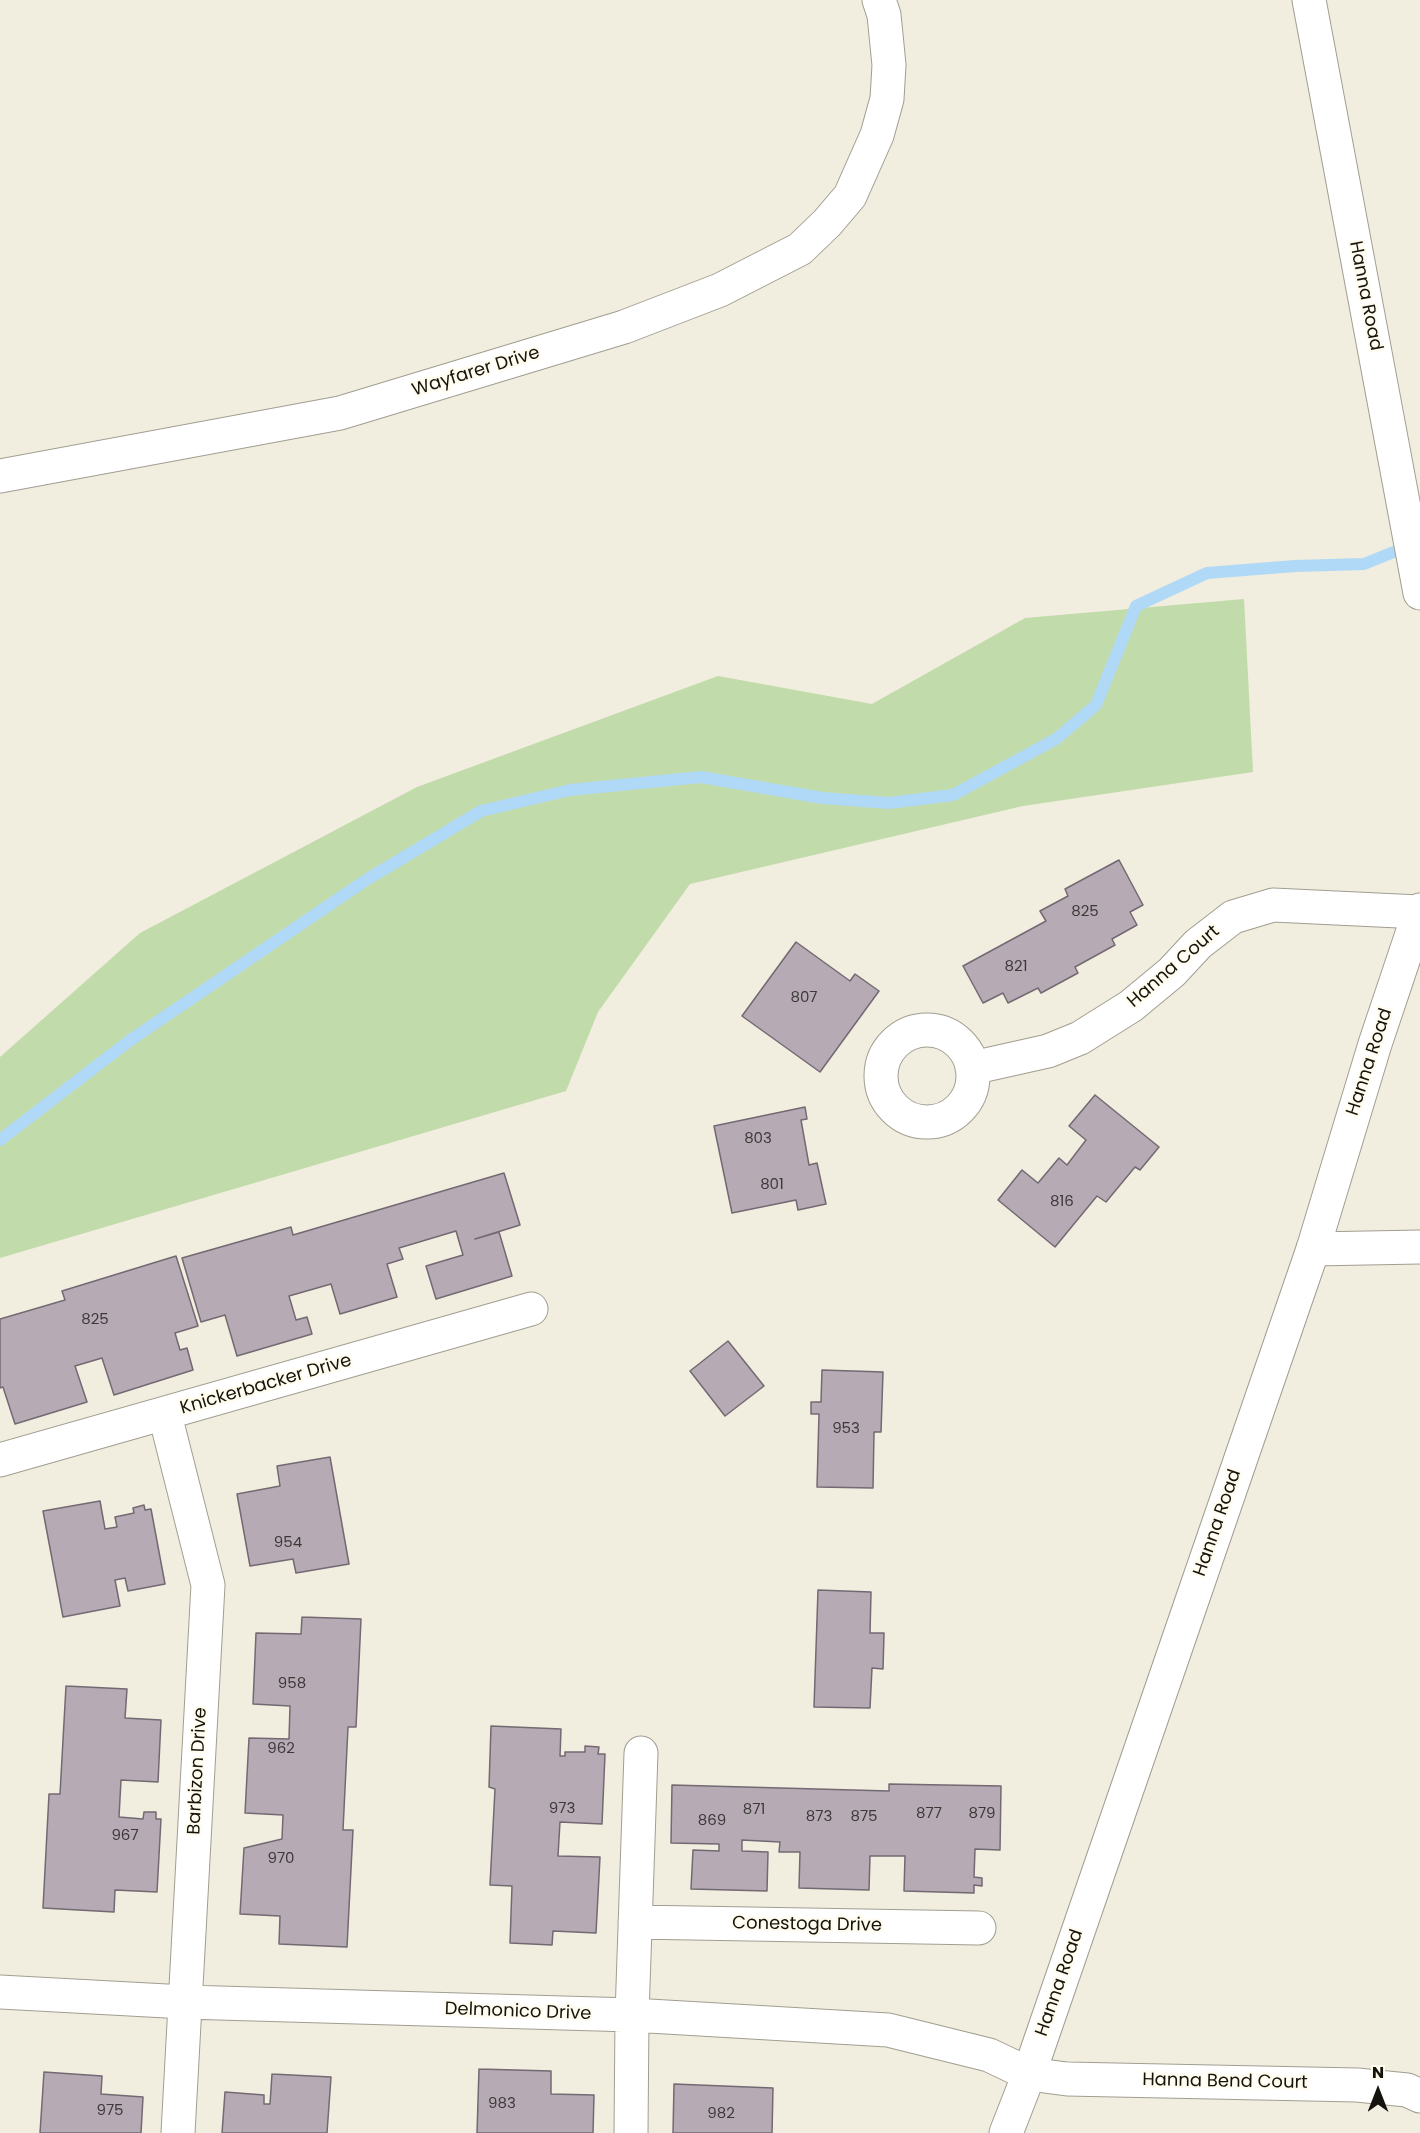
<!DOCTYPE html>
<html>
<head>
<meta charset="utf-8">
<style>
  body { margin:0 }
  #map { position:relative; width:1420px; height:2133px; overflow:hidden; background:#f1eddf; font-family:Poppins,sans-serif }
  canvas { display:block }
  .north { position:absolute; left:1348px; top:2061px; width:60px; height:60px; -webkit-text-stroke:4px #fffbed; paint-order:stroke; rotate:0deg; font-size:16px; font-weight:700; line-height:24px; text-align:center; color:#14130e }
  .north::after { content:''; display:block; margin:auto; width:21px; height:27px; background:#14130e; clip-path:polygon(50% 0,100% 100%,50% 72%,0 100%) }
</style>
</head>
<body>
<div id="map">
<canvas width="1420" height="2133"></canvas>
<div class="north">N</div>
</div>
<script>
const g = document.querySelector('canvas').getContext('2d');
g.lineJoin = 'round';
function fillPath(path, color) {
  g.fillStyle = color;
  g.fill(path, 'evenodd');
}
function shape(rows) {
  const path = new Path2D();
  for (const r of rows) {
    if (r.length === 3) {
      path.moveTo(r[0] + r[2], r[1]);
      path.arc(r[0], r[1], r[2], 0, 2 * Math.PI);
      continue;
    }
    path.moveTo(r[0], r[1]);
    for (let i = 2; i < r.length; i += 2) path.lineTo(r[i], r[i + 1]);
  }
  return path;
}
function stroke(path, color, width, dash) {
  g.strokeStyle = color;
  g.lineWidth = width;
  g.lineCap = dash ? 'butt' : 'round';
  g.setLineDash(dash || []);
  g.stroke(path);
}
function label(font, color, halo, rows, align = 'center') {
  g.font = font + ' Poppins,sans-serif';
  g.lineWidth = 4.5;
  g.setLineDash([]);
  g.textBaseline = 'middle';
  g.strokeStyle = halo;
  g.fillStyle = color;
  for (const [text, x, y, turn = 0] of rows) {
    g.save();
    g.translate(x, y);
    g.rotate((+turn || 0) * Math.PI / 180);
    g.textAlign = isNaN(turn) ? turn : align;
    if (halo) g.strokeText(text, 0, 0);
    g.fillText(text, 0, 0);
    g.restore();
  }
}
fillPath(shape([
  [1244,599,1253,772,1023,806,690,884,598,1012,566,1091,0,1258,0,1057,140,933,417,787,718,676,872,704,1025,618]
]), '#c2dbaa');
stroke(shape([
  [0,1140,129,1041,366,880,481,811,570,790,701,777,822,798,889,803,953,795,1056,739,1096,705,1136,606,1207,573,1295,566,1364,564,1411,545]
]), '#b0d9f7', 12);
const building = shape([
  [1119,860,1143,905,1130,912,1137,925,1112,939,1115,945,1075,967,1078,973,1041,993,1038,988,1008,1003,1003,993,983,1003,963,966,1046,921,1040,911,1068,896,1065,889,1119,860],
  [796,942,850,981,855,974,879,991,820,1072,742,1016,796,942],
  [1095,1095,1159,1147,1140,1170,1135,1167,1106,1202,1097,1196,1055,1247,998,1200,1022,1170,1038,1183,1059,1158,1067,1165,1086,1140,1069,1126,1095,1095],
  [805,1107,807,1119,801,1120,809,1165,817,1163,826,1204,798,1210,796,1200,732,1213,714,1126,805,1107],
  [504,1173,520,1225,475,1239,499,1232,512,1276,436,1299,426,1266,463,1255,456,1231,399,1248,403,1259,387,1264,397,1297,340,1314,331,1284,289,1296,296,1320,307,1317,312,1334,237,1356,225,1315,201,1322,182,1258,291,1227,293,1235,504,1173],
  [176,1256,198,1326,175,1333,180,1350,187,1348,193,1370,114,1395,102,1358,75,1366,87,1402,15,1424,3,1387,0,1388,0,1319,65,1300,62,1291,176,1256],
  [728,1341,764,1386,725,1416,690,1371,728,1341],
  [822,1370,883,1372,881,1432,874,1432,873,1488,817,1487,819,1414,811,1414,811,1402,821,1402,822,1370],
  [330,1457,349,1564,296,1573,293,1559,250,1566,237,1494,280,1486,277,1466,330,1457],
  [100,1501,105,1529,117,1527,115,1517,134,1513,133,1508,144,1505,145,1510,151,1509,165,1584,128,1591,125,1578,115,1580,120,1606,63,1617,43,1511,100,1501],
  [818,1590,871,1592,870,1633,884,1633,883,1669,872,1668,870,1708,814,1707,818,1590],
  [302,1617,361,1619,356,1727,348,1727,343,1830,353,1830,347,1947,279,1944,280,1916,240,1914,244,1848,282,1839,283,1815,245,1813,249,1738,289,1739,290,1706,253,1704,256,1633,301,1634,302,1617],
  [66,1686,127,1689,125,1718,161,1720,158,1782,121,1780,119,1817,143,1819,144,1812,156,1812,156,1819,161,1819,157,1892,115,1890,114,1912,43,1908,49,1794,60,1794,66,1686],
  [491,1726,561,1729,560,1756,565,1756,565,1752,585,1752,585,1746,599,1747,598,1754,605,1754,602,1824,560,1822,558,1856,600,1857,596,1933,553,1931,552,1945,510,1943,512,1886,490,1885,495,1789,489,1787,491,1726],
  [889,1784,1001,1786,1000,1850,975,1849,974,1877,982,1878,982,1886,974,1885,974,1893,904,1891,905,1856,870,1856,869,1890,799,1888,800,1852,779,1852,780,1842,742,1840,742,1851,768,1852,767,1891,691,1889,693,1850,719,1851,719,1844,671,1843,672,1785,889,1791,889,1784],
  [479,2069,551,2071,551,2094,594,2095,593,2133,477,2133,479,2069],
  [44,2072,102,2076,101,2094,143,2097,141,2133,40,2133,44,2072],
  [272,2074,331,2077,327,2133,222,2133,225,2092,264,2095,264,2104,270,2104,272,2074],
  [674,2084,773,2088,772,2133,673,2133,674,2084]
]);
fillPath(building, '#b6abb5');
stroke(building, '#736972', 1.5);
const street = shape([
  [0,476,340,413,624,327,720,290,800,249,827,223,850,196,877,135,887,99,889,65,884,15,879,0],
  [927,1076,46],
  [972,1068,1048,1051,1080,1038,1131,1006,1172,972,1198,944,1233,917,1273,905,1420,912],
  [1313,1249,1420,1247],
  [165,1415,208,1585,178,2133],
  [0,1460,531,1309],
  [635,1922,979,1928],
  [0,1992,185,2002,632,2015,888,2030,989,2055,1029,2074,1067,2079,1357,2085,1407,2090,1420,2096],
  [631,2133,632,2015,641,1753]
]);
const secondary = shape([
  [1309,0,1420,593],
  [1006,2133,1029,2074,1313,1249,1375,1044,1420,910]
]);
stroke(street, '#a19e91', 35);
stroke(secondary, '#a19e91', 35);
stroke(street, '#fff', 33);
stroke(secondary, '#fff', 33);
label('15px', '#3c3938', null, [
  ["825",1085,912],
  ["821",1016,967],
  ["807",804,998],
  ["803",758,1139],
  ["801",772,1185],
  ["816",1062,1202],
  ["825",95,1320],
  ["953",846,1429],
  ["954",288,1543],
  ["958",292,1684],
  ["962",281,1749],
  ["973",562,1809],
  ["871",754,1810],
  ["877",929,1814],
  ["879",982,1814],
  ["873",819,1817],
  ["875",864,1817],
  ["869",712,1821],
  ["967",125,1836],
  ["970",281,1859],
  ["983",502,2104],
  ["975",110,2111],
  ["982",721,2114]
]);
label('18px', '#14130e', '#fffbed', [
  ["Hanna Road",1365,296,79],
  ["Wayfarer Drive",476,372,-17],
  ["Hanna Court",1174,967,-41],
  ["Hanna Road",1370,1062,-72],
  ["Knickerbacker Drive",266,1385,-16],
  ["Hanna Road",1218,1523,-71],
  ["Barbizon Drive",198,1771,-87],
  ["Conestoga Drive",807,1925,1],
  ["Hanna Road",1060,1983,-71],
  ["Delmonico Drive",518,2012,2],
  ["Hanna Bend Court",1225,2082,1]
]);
</script>
</body>
</html>
